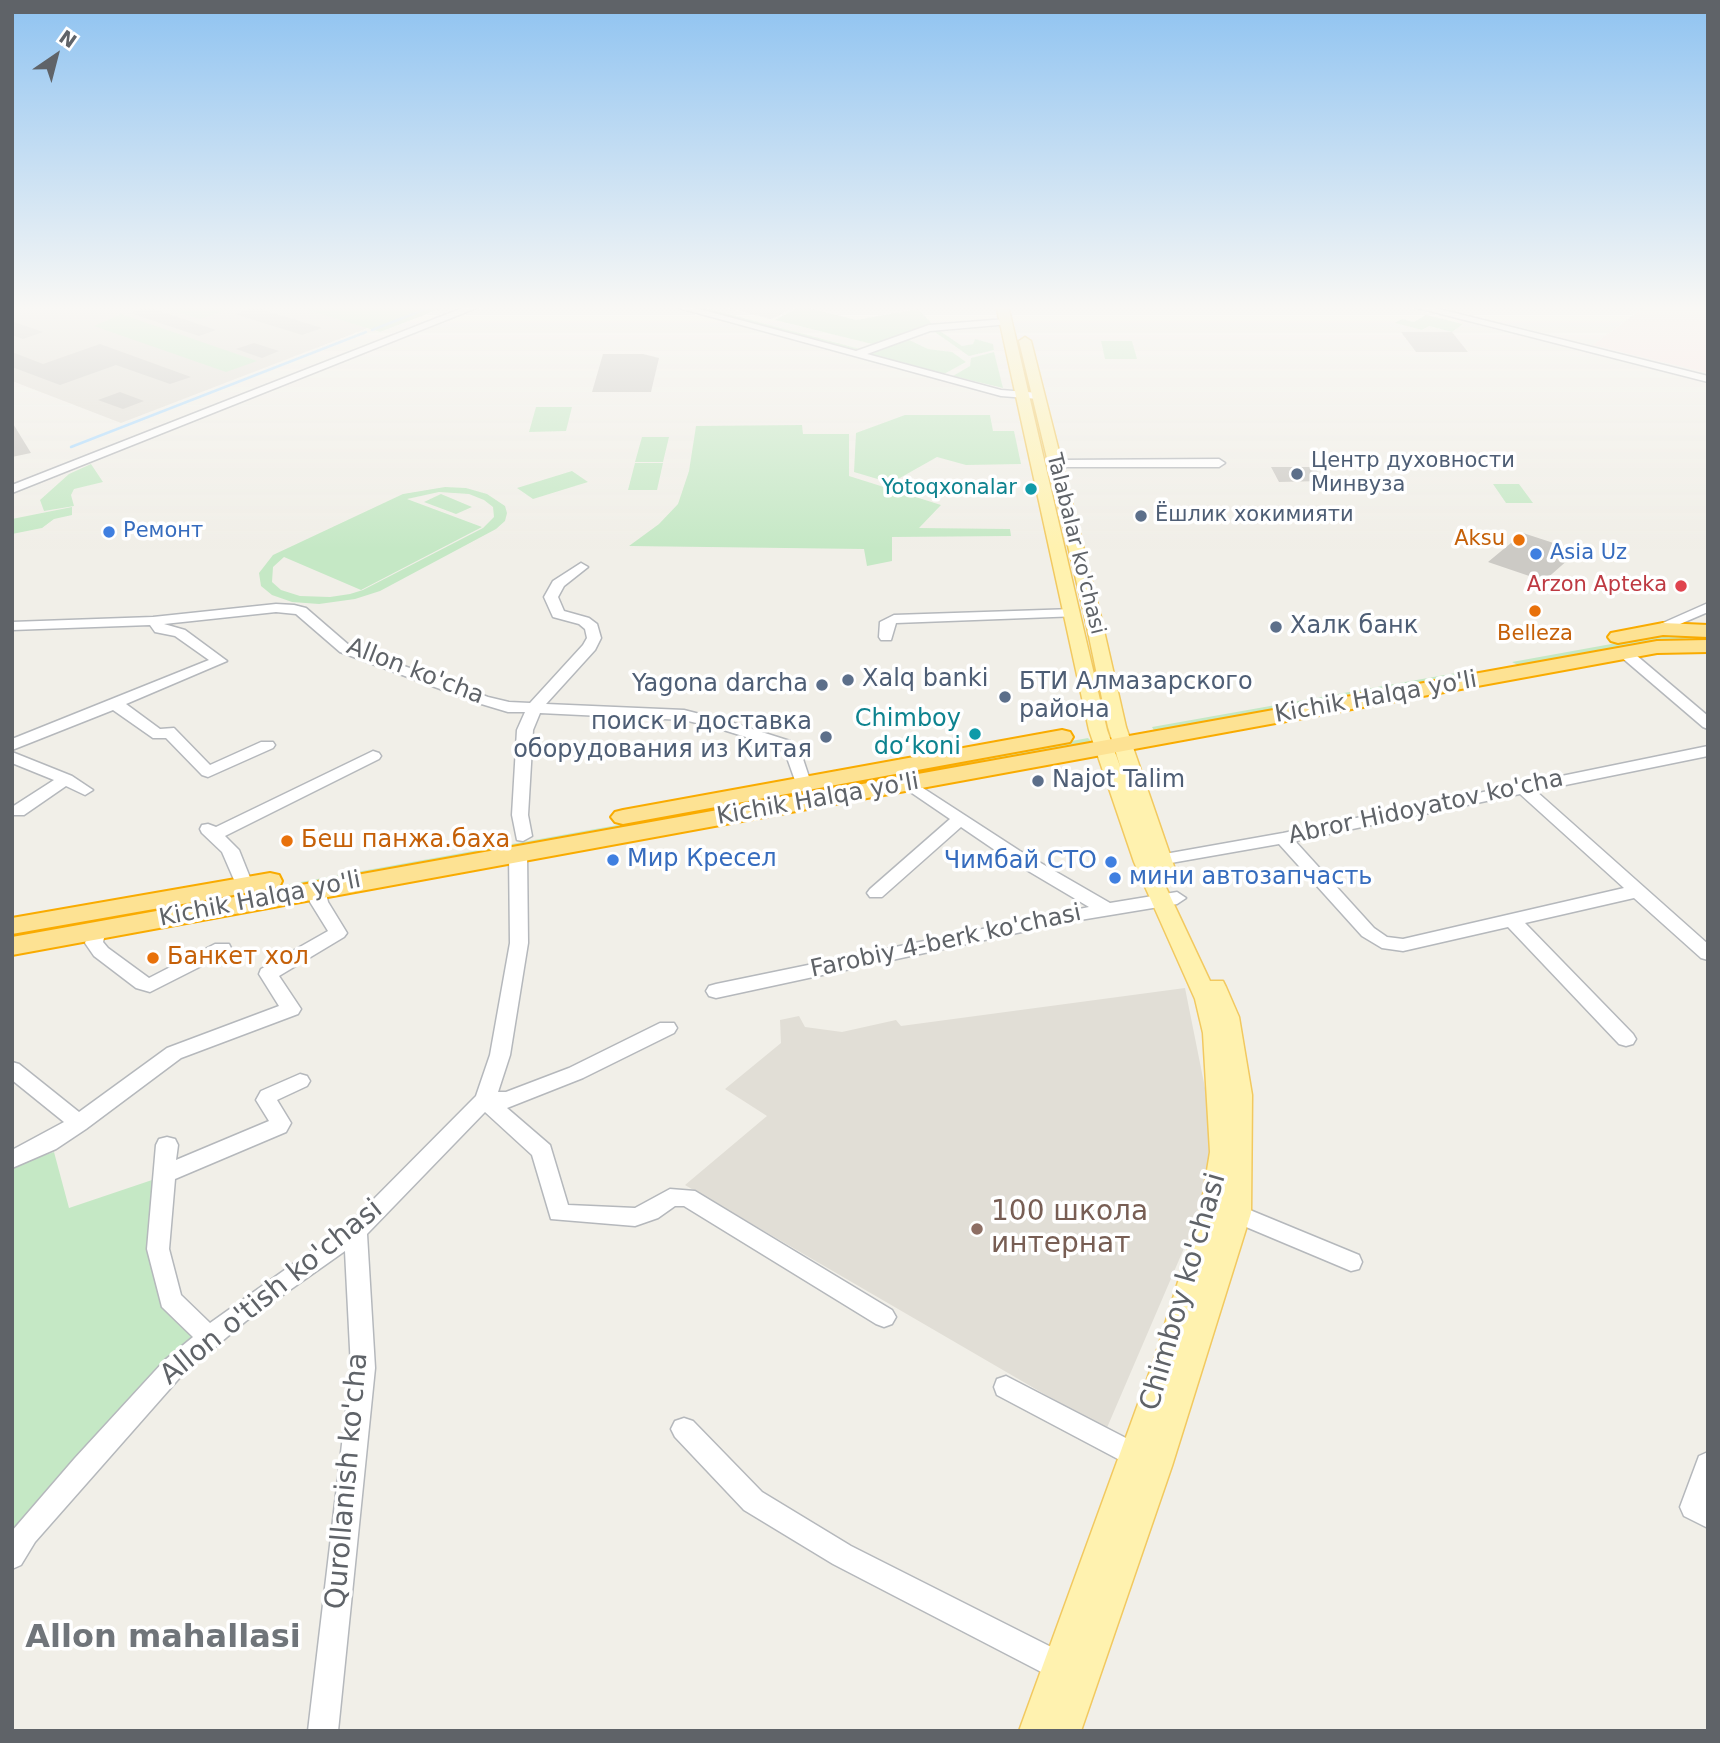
<!DOCTYPE html>
<html>
<head>
<meta charset="utf-8">
<style>
  body { margin:0 }
  #map { position:relative; width:1720px; height:1743px; overflow:hidden; background:#f1efe8; font-family:"DejaVu Sans",sans-serif }
  canvas { display:block }
  .frame { position:absolute; inset:0; border:14px solid #5f6368; pointer-events:none }
  .north { position:absolute; left:21px; top:21px; width:70px; height:70px; -webkit-text-stroke:5px #fff; paint-order:stroke; rotate:35deg; font-size:19px; font-weight:700; line-height:28px; text-align:center; color:#5f6368 }
  .north::after { content:''; display:block; margin:auto; width:24px; height:32px; background:#5f6368; clip-path:polygon(50% 0,100% 100%,50% 72%,0 100%) }
</style>
</head>
<body>
<div id="map">
<canvas width="1720" height="1743"></canvas>
<div class="frame"></div>
<div class="north">N</div>
</div>
<script>
const g = document.querySelector('canvas').getContext('2d');
g.lineJoin = 'round';
function fillPath(path, color) {
  g.fillStyle = color;
  g.fill(path, 'evenodd');
}
function shape(rows) {
  const path = new Path2D();
  for (const r of rows) {
    path.moveTo(r[0], r[1]);
    for (let i = 2; i < r.length; i += 2) path.lineTo(r[i], r[i + 1]);
  }
  return path;
}
function stroke(path, color, width, dash) {
  g.strokeStyle = color;
  g.lineWidth = width;
  g.lineCap = dash ? 'butt' : 'round';
  g.setLineDash(dash || []);
  g.stroke(path);
}
function label(font, color, halo, rows, align = 'center') {
  g.font = font + ' "DejaVu Sans",sans-serif';
  g.lineWidth = 7;
  g.setLineDash([]);
  g.textBaseline = 'middle';
  g.strokeStyle = halo;
  g.fillStyle = color;
  for (const [text, x, y, turn = 0] of rows) {
    g.save();
    g.translate(x, y);
    g.rotate((+turn || 0) * Math.PI / 180);
    g.textAlign = isNaN(turn) ? turn : align;
    if (halo) g.strokeText(text, 0, 0);
    g.fillText(text, 0, 0);
    g.restore();
  }
}
fillPath(shape([
  [12,305,428,305,121,423,12,381],
  [716,305,801,305,771,319],
  [1185,988,1215,1138,1203,1204,1106,1430,685,1185,767,1116,725,1089,781,1043,780,1020,799,1016,805,1027,842,1032,896,1020,901,1026]
]), '#e1ded6');
fillPath(shape([
  [1647,305,1708,305,1708,373,1593,345]
]), '#fce8e6');
fillPath(shape([
  [157,305,241,305,200,319],
  [292,305,450,305,380,332],
  [680,305,694,305,860,349,855,351],
  [801,306,856,320,918,309,933,325,872,344,775,320],
  [121,314,257,361,226,372,94,326],
  [1426,315,1463,324,1452,332,1429,326,1422,330,1395,323,1402,319,1414,322],
  [937,329,962,346,973,344,975,339,993,344,994,350,969,356,932,330],
  [907,339,928,349,952,352,966,362,944,374,870,354],
  [1101,341,1132,341,1137,359,1105,359],
  [994,352,1003,388,953,376,970,366,971,358],
  [536,407,572,407,566,431,529,432],
  [905,415,990,415,993,431,1014,431,1021,464,966,465,937,457,891,483,854,472,856,433],
  [802,425,803,434,849,434,849,476,941,505,919,528,1010,529,1011,536,892,537,892,561,867,566,864,549,629,546,659,524,678,504,689,471,696,426],
  [642,437,669,437,663,462,635,462],
  [635,463,663,463,657,490,628,490],
  [91,464,103,482,74,489,71,495,74,506,44,511,40,500,69,474],
  [572,471,588,482,533,499,517,488],
  [1493,484,1519,484,1533,503,1506,503],
  [445,487,466,488,487,494,505,506,507,513,505,521,496,529,380,591,355,599,319,604,292,602,272,595,261,586,259,573,273,555,403,494],
  [439,492,469,494,484,500,493,507,494,517,483,528,363,590,350,594,330,597,300,596,281,590,272,582,273,567,284,557,361,590,482,527,407,499],
  [441,494,472,507,456,514,424,502],
  [72,507,72,515,54,519,42,528,12,534,12,519],
  [1661,635,1708,635,1708,641,1650,641,1518,665,1512,662],
  [1473,670,1479,674,1155,732,1152,727],
  [1088,738,1092,742,744,806,742,801],
  [712,808,714,813,12,940,12,934],
  [54,1152,69,1208,158,1178,153,1256,199,1337,12,1543,12,1166]
]), '#c5e8c5');
stroke(shape([
  [372,330,436,305],
  [71,447,366,332]
]), '#aadaff', 2.5);
fillPath(shape([
  [148,307,216,330,199,336,130,313],
  [254,307,322,328,302,335,235,314],
  [12,321,20,324,43,332,23,339,12,335],
  [1401,332,1452,332,1468,352,1416,352],
  [254,343,279,351,262,358,236,349],
  [100,344,191,377,170,384,116,365,60,385,12,367,12,352,43,364],
  [603,354,643,354,659,358,651,392,592,392],
  [120,392,144,401,123,409,98,400],
  [12,422,31,453,12,457],
  [1271,467,1315,467,1323,481,1279,482],
  [1523,533,1578,551,1544,581,1488,562]
]), '#cccac5');
const minor = shape([
  [470,305,484,305,12,493,12,485,470,305],
  [668,305,684,305,856,351,929,325,1006,319,1011,322,1010,324,930,331,867,354,1001,390,1039,393,1044,396,1039,399,1001,396,668,305],
  [1406,305,1423,305,1708,376,1708,382,1406,305],
  [1056,460,1219,459,1225,463,1219,467,1052,467,1052,461,1056,460],
  [581,563,588,567,564,586,558,597,564,611,589,618,597,624,601,638,595,650,546,704,684,710,727,721,790,741,801,753,811,783,809,786,797,786,786,755,778,747,717,728,684,720,540,713,533,730,528,815,532,836,523,841,517,840,512,815,517,730,525,712,508,712,478,703,340,652,296,614,276,612,164,624,185,630,227,661,126,704,160,729,174,728,210,765,261,742,273,742,275,745,273,748,208,777,202,775,166,738,153,738,113,710,12,750,12,739,209,660,175,636,155,632,150,625,12,630,12,622,153,617,276,604,294,605,306,608,350,646,488,697,509,702,530,703,583,645,587,638,585,629,579,624,553,617,544,597,553,581,581,563],
  [1708,603,1708,612,1659,633,1654,634,1647,630,1708,603],
  [1074,609,1079,610,1079,616,896,623,891,640,881,640,879,637,880,622,894,615,1074,609],
  [1625,649,1630,650,1708,716,1708,729,1703,727,1620,656,1618,653,1620,650,1625,649],
  [1708,746,1708,756,1536,791,1708,944,1708,960,1701,958,1634,898,1525,923,1633,1034,1636,1039,1633,1044,1626,1046,1619,1044,1508,927,1403,951,1382,948,1362,936,1279,844,1148,867,1139,862,1148,857,1283,833,1708,746],
  [1520,794,1624,888,1403,939,1387,937,1374,928,1295,841,1520,794],
  [373,751,379,753,381,756,379,759,225,836,239,850,253,885,244,891,238,889,222,852,202,833,200,829,202,825,208,824,216,827,373,751],
  [12,752,72,776,93,790,85,795,66,786,24,815,12,815,12,807,54,780,12,763,12,752],
  [909,779,1020,851,1110,903,1177,892,1186,898,1177,904,1068,922,716,998,709,996,706,991,709,986,716,984,1089,907,1008,859,961,827,882,897,870,897,867,893,870,889,950,819,903,787,901,784,903,781,909,779],
  [518,847,527,852,528,943,510,1055,498,1092,506,1092,569,1068,660,1023,674,1023,677,1028,674,1033,583,1078,507,1108,550,1145,568,1205,635,1208,670,1189,695,1191,892,1310,896,1317,892,1324,884,1327,876,1324,684,1206,675,1206,658,1218,635,1226,551,1219,532,1155,485,1112,367,1234,375,1368,338,1731,308,1731,351,1368,345,1251,246,1321,183,1374,35,1542,21,1565,12,1569,12,1531,75,1458,165,1360,193,1337,162,1307,147,1249,156,1145,159,1139,167,1137,175,1139,178,1145,176,1160,269,1121,256,1100,261,1091,300,1074,307,1076,310,1081,307,1086,277,1100,291,1123,286,1132,175,1179,169,1249,181,1295,210,1323,348,1225,476,1096,490,1055,510,943,509,852,518,847],
  [316,883,325,889,328,902,347,933,344,937,279,976,301,1009,298,1014,181,1058,86,1129,56,1149,12,1168,12,1150,64,1122,12,1080,12,1062,19,1064,79,1112,167,1048,279,1006,259,974,261,969,328,931,310,902,307,889,316,883],
  [97,924,106,930,103,942,108,948,149,978,215,944,229,944,231,948,229,952,150,992,136,988,94,956,85,943,91,926,97,924],
  [1228,1201,1359,1255,1362,1262,1359,1269,1351,1271,1220,1216,1217,1210,1220,1204,1228,1201],
  [1006,1376,1151,1451,1155,1459,1151,1467,1142,1471,1133,1467,997,1395,994,1387,997,1379,1006,1376],
  [684,1418,693,1421,762,1492,851,1546,1069,1656,1073,1666,1069,1676,1059,1680,1049,1676,833,1564,744,1510,675,1437,671,1429,675,1421,684,1418],
  [1708,1452,1708,1528,1684,1516,1680,1507,1699,1456,1708,1452]
]);
const major = shape([
  [996,305,1008,305,1107,730,1121,769,1108,727,1084,613,1019,341,1025,337,1031,341,1100,613,1126,727,1177,875,1173,880,1163,881,1210,981,1223,981,1226,987,1239,1017,1252,1095,1251,1213,1172,1466,1081,1731,1019,1731,1154,1360,1201,1207,1210,1152,1203,1033,1195,999,1134,862,1089,730,996,305]
]);
const highway = shape([
  [1663,623,1708,625,1708,637,1663,635,1618,643,1611,641,1608,637,1611,633,1663,623],
  [1708,640,1708,652,1657,653,12,955,12,937,1657,641,1708,640],
  [1062,730,1070,732,1073,737,1070,742,623,824,615,822,611,817,615,812,623,810,1062,730],
  [270,873,279,875,282,881,279,887,12,934,12,918,270,873]
]);
stroke(minor, '#b5b8bc', 3);
stroke(major, '#f2c960', 3);
stroke(highway, '#f9ab00', 4);
fillPath(minor, '#fff');
fillPath(major, '#fff2af');
fillPath(highway, '#fde293');
const sky = g.createLinearGradient(0, 0, 0, 549);
sky.addColorStop(0, '#8fc3f1');
sky.addColorStop(0.56, '#f9f8f5');
sky.addColorStop(1, '#f9f8f500');
g.fillStyle = sky;
g.fillRect(0, 0, 1720, 549);
for (const [x, y, r, color] of [
  [1297,474,7,"#5c6f8a"],
  [1031,489,7,"#0f9aa8"],
  [1141,516,7,"#5c6f8a"],
  [109,532,7,"#3f7fe0"],
  [1519,540,7,"#e8710a"],
  [1536,554,7,"#3f7fe0"],
  [1681,586,7,"#e0444e"],
  [1535,611,7,"#e8710a"],
  [1276,627,7,"#5c6f8a"],
  [848,680,7,"#5c6f8a"],
  [822,685,7,"#5c6f8a"],
  [1005,697,7,"#5c6f8a"],
  [975,734,7,"#0f9aa8"],
  [826,737,7,"#5c6f8a"],
  [1038,781,7,"#5c6f8a"],
  [287,841,7,"#e8710a"],
  [613,860,7,"#3f7fe0"],
  [1111,862,7,"#3f7fe0"],
  [1115,878,7,"#3f7fe0"],
  [153,958,7,"#e8710a"],
  [977,1229,7,"#8d6e63"]
]) {
  const dot = new Path2D();
  dot.arc(x, y, r, 0, 2 * Math.PI);
  g.fillStyle = color;
  g.fill(dot);
  stroke(dot, '#fff', 2.5);
}
label('21px', '#4e5e75', '#fff', [
  ["Центр духовности",1311,462],
  ["Минвуза",1311,486],
  ["Ёшлик хокимияти",1155,516]
], 'left');
label('21px', '#0d838f', '#fff', [
  ["Yotoqxonalar",1017,489]
], 'right');
label('21px', '#366cbe', '#fff', [
  ["Ремонт",123,532],
  ["Asia Uz",1550,554]
], 'left');
label('21px', '#c56008', '#fff', [
  ["Aksu",1505,540],
  ["Belleza",1535,635,"center"]
], 'right');
label('21px', '#5f6368', '#fff', [
  ["Talabalar ko'chasi",1075,544,76]
]);
label('21px', '#be3a42', '#fff', [
  ["Arzon Apteka",1667,586]
], 'right');
label('24px', '#4e5e75', '#fff', [
  ["Халк банк",1290,627],
  ["Xalq banki",862,680],
  ["БТИ Алмазарского",1019,683],
  ["района",1019,711],
  ["Yagona darcha",808,685,"right"],
  ["поиск и доставка",812,723,"right"],
  ["оборудования из Китая",812,751,"right"],
  ["Najot Talim",1052,781]
], 'left');
label('24px', '#5f6368', '#fff', [
  ["Allon ko'cha",415,672,21],
  ["Kichik Halqa yo'li",1376,698,-10],
  ["Kichik Halqa yo'li",818,800,-10],
  ["Abror Hidoyatov ko'cha",1426,808,-12],
  ["Kichik Halqa yo'li",260,900,-11],
  ["Farobiy 4-berk ko'chasi",946,942,-12]
]);
label('24px', '#0d838f', '#fff', [
  ["Chimboy",961,720],
  ["doʻkoni",961,748]
], 'right');
label('24px', '#c56008', '#fff', [
  ["Беш панжа.баха",301,841],
  ["Банкет хол",167,958]
], 'left');
label('24px', '#366cbe', '#fff', [
  ["Мир Кресел",627,860],
  ["Чимбай СТО",1097,862,"right"],
  ["мини автозапчасть",1129,878]
], 'left');
label('28px', '#785e54', '#fff', [
  ["100 школа",991,1213],
  ["интернат",991,1245]
], 'left');
label('28px', '#5f6368', '#fff', [
  ["Chimboy ko'chasi",1184,1292,-74],
  ["Allon o'tish ko'chasi",272,1293,-39],
  ["Qurollanish ko'cha",348,1481,-85]
]);
label('bold 32px', '#70757a', '#fff', [
  ["Allon mahallasi",163,1639]
]);
</script>
</body>
</html>
